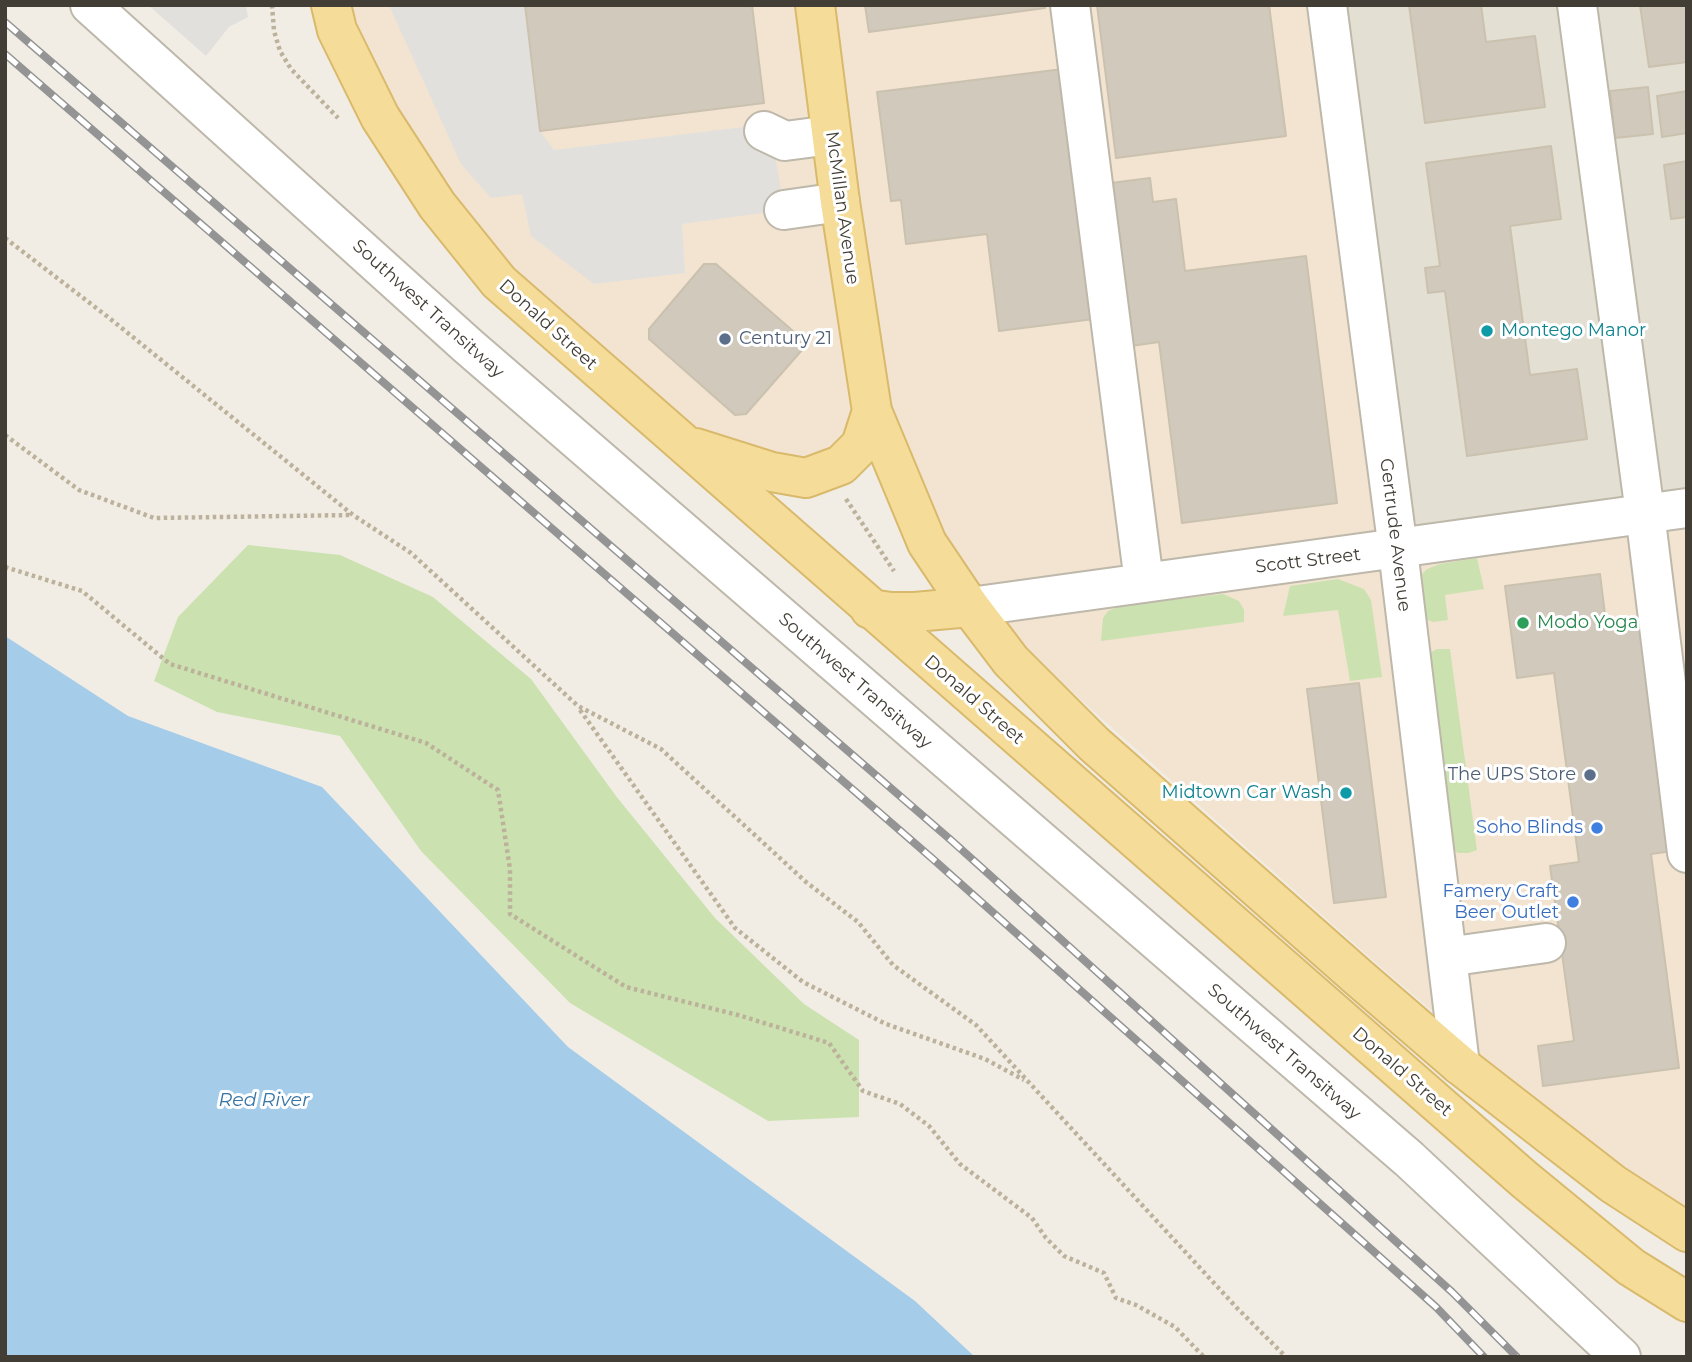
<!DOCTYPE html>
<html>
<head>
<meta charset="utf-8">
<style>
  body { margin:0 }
  #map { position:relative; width:1692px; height:1362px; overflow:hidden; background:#f1ede5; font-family:Montserrat,sans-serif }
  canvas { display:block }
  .frame { position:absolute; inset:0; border:7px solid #423d35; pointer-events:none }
</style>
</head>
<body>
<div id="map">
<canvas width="1692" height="1362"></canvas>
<div class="frame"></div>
</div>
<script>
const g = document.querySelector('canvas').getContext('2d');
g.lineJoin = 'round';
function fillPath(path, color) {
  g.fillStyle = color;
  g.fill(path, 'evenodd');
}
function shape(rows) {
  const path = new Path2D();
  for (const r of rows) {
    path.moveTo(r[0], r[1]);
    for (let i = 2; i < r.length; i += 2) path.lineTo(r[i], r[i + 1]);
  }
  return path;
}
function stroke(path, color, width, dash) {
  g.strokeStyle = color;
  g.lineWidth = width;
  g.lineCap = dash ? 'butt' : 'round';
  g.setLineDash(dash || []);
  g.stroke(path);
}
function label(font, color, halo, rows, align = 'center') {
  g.font = font + ' Montserrat,sans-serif';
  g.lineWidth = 6;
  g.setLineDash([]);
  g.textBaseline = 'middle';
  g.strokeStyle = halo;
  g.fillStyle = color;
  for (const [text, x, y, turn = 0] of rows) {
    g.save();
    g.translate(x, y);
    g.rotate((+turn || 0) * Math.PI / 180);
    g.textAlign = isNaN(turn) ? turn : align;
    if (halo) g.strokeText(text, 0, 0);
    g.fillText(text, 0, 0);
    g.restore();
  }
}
fillPath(shape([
  [1327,5,1687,5,1687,508,1398,550]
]), '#e4dfd3');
fillPath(shape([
  [331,5,1327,5,1398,550,1687,508,1687,1232,1460,1065,1456,1031,1377,964,1026,651,996,604,970,607,872,412,841,465,681,443,499,282]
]), '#f2e4d1');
fillPath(shape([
  [248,545,340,555,433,597,531,679,616,796,715,918,804,1004,859,1040,859,1117,768,1121,570,1003,421,851,340,736,217,712,154,681,178,617],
  [1477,558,1484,589,1445,595,1448,620,1433,622,1421,617,1419,577,1427,569,1440,564],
  [1338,579,1364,589,1371,600,1382,677,1350,681,1338,610,1283,616,1290,586],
  [1223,594,1239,601,1244,610,1244,622,1101,641,1103,618,1108,611,1120,606],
  [1437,649,1450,649,1477,850,1469,853,1458,853,1446,845,1423,657]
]), '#cbe2b0');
fillPath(shape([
  [148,5,246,5,248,17,229,27,206,56],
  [389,5,525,5,540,131,554,150,752,126,764,131,776,161,784,210,682,224,685,273,594,284,531,236,522,194,491,198,461,164]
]), '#e2e0dd');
fillPath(shape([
  [5,636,128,716,322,787,568,1047,915,1301,975,1357,5,1357]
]), '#a5cce9');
const building = shape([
  [525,5,752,5,764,103,540,131,525,5],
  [865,5,1045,5,1045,8,869,32,865,5],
  [1097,5,1269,5,1286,136,1116,158,1097,5],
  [1409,5,1481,5,1486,42,1535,36,1545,107,1425,123,1409,5],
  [1640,5,1687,5,1687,62,1649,67,1640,5],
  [1063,69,1094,319,999,331,987,234,906,244,901,200,891,201,877,92,1063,69],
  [1648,87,1653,134,1615,138,1610,91,1648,87],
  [1687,91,1687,133,1662,137,1657,96,1687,91],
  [1551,146,1561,219,1510,226,1530,375,1577,369,1587,439,1467,456,1445,291,1428,293,1425,268,1440,266,1426,163,1551,146],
  [1687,161,1687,217,1671,219,1664,165,1687,161],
  [1150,178,1153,202,1176,199,1185,271,1306,256,1337,503,1182,523,1159,342,1124,347,1103,184,1150,178],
  [704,264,716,264,801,338,802,350,746,414,735,415,649,339,649,329,704,264],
  [1600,574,1607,630,1644,626,1673,851,1651,854,1679,1068,1543,1086,1538,1046,1574,1041,1550,866,1579,862,1554,673,1517,678,1505,586,1600,574],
  [1359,683,1386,897,1334,903,1307,689,1359,683]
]);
fillPath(building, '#d1c9bb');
stroke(building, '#cbc1af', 2);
const minor = shape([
  [90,5,468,346,1409,1159,1621,1357],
  [1070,5,1144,582],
  [1327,5,1398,550,1460,1065],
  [1577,5,1645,513,1687,853],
  [764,131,785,141,831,135],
  [784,210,840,202],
  [970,607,1687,508],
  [1447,957,1546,943]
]);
const major = shape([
  [331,5,337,30,380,117,437,205,499,282,1525,1180,1631,1267,1687,1302],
  [815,5,840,202,872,411,927,543,970,607,1011,661,1094,744,1358,977,1460,1065,1613,1184,1687,1232],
  [696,448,772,472,806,478,841,465,861,445,872,411],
  [870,609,891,612,915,612,970,607]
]);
stroke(minor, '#beb8ab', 42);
stroke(major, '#d9b96b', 42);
stroke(shape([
  [272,5,274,31,280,51,291,69,338,118],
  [5,238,108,317,353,515,411,553,578,706,661,749,806,882,858,922,893,965,976,1025,1237,1308,1286,1357],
  [5,435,79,490,154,518,352,515],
  [846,499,894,571],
  [5,567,82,591,170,664,426,743,498,790,510,869,510,914,626,987,738,1015,829,1043,863,1091,900,1104,929,1126,960,1164,1032,1218,1046,1238,1064,1256,1104,1273,1116,1298,1136,1305,1175,1327,1204,1357],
  [580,710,735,928,803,982,886,1024,985,1059,1024,1080]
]), '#bcb19b', 4.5, [3.5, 3.5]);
stroke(minor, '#fff', 38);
stroke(major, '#f5dd99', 38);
const rail = shape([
  [5,22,952,841,1452,1292,1517,1357],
  [5,54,934,860,1436,1307,1484,1357]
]);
stroke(rail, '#949494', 8);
stroke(rail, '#fff', 5, [16]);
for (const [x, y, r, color] of [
  [1487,331,7,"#0f9aa8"],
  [725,339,7,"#5c6f8a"],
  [1523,623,7,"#2e9e5b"],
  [1590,775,7,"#5c6f8a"],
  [1346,793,7,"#0f9aa8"],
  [1597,828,7,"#3f7fe0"],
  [1573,902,7,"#3f7fe0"]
]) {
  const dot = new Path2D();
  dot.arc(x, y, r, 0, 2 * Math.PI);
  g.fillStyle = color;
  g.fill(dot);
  stroke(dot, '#fff', 2.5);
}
label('18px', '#423d35', '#fff', [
  ["McMillan Avenue",842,208,82],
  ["Southwest Transitway",428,309,42],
  ["Donald Street",548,325,42],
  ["Gertrude Avenue",1395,535,83],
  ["Scott Street",1308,561,-7],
  ["Southwest Transitway",855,681,41],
  ["Donald Street",974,700,41],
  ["Southwest Transitway",1284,1052,41],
  ["Donald Street",1402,1072,41]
]);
label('18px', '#0d838f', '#fff', [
  ["Montego Manor",1501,331],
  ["Midtown Car Wash",1332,793,"right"]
], 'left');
label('18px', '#4e5e75', '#fff', [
  ["Century 21",739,339],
  ["The UPS Store",1576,775,"right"]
], 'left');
label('18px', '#27864d', '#fff', [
  ["Modo Yoga",1537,623]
], 'left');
label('18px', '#366cbe', '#fff', [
  ["Soho Blinds",1583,828],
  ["Famery Craft",1559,892],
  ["Beer Outlet",1559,913]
], 'right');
label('italic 19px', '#3875a5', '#fff', [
  ["Red River",264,1100]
]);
</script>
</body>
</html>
